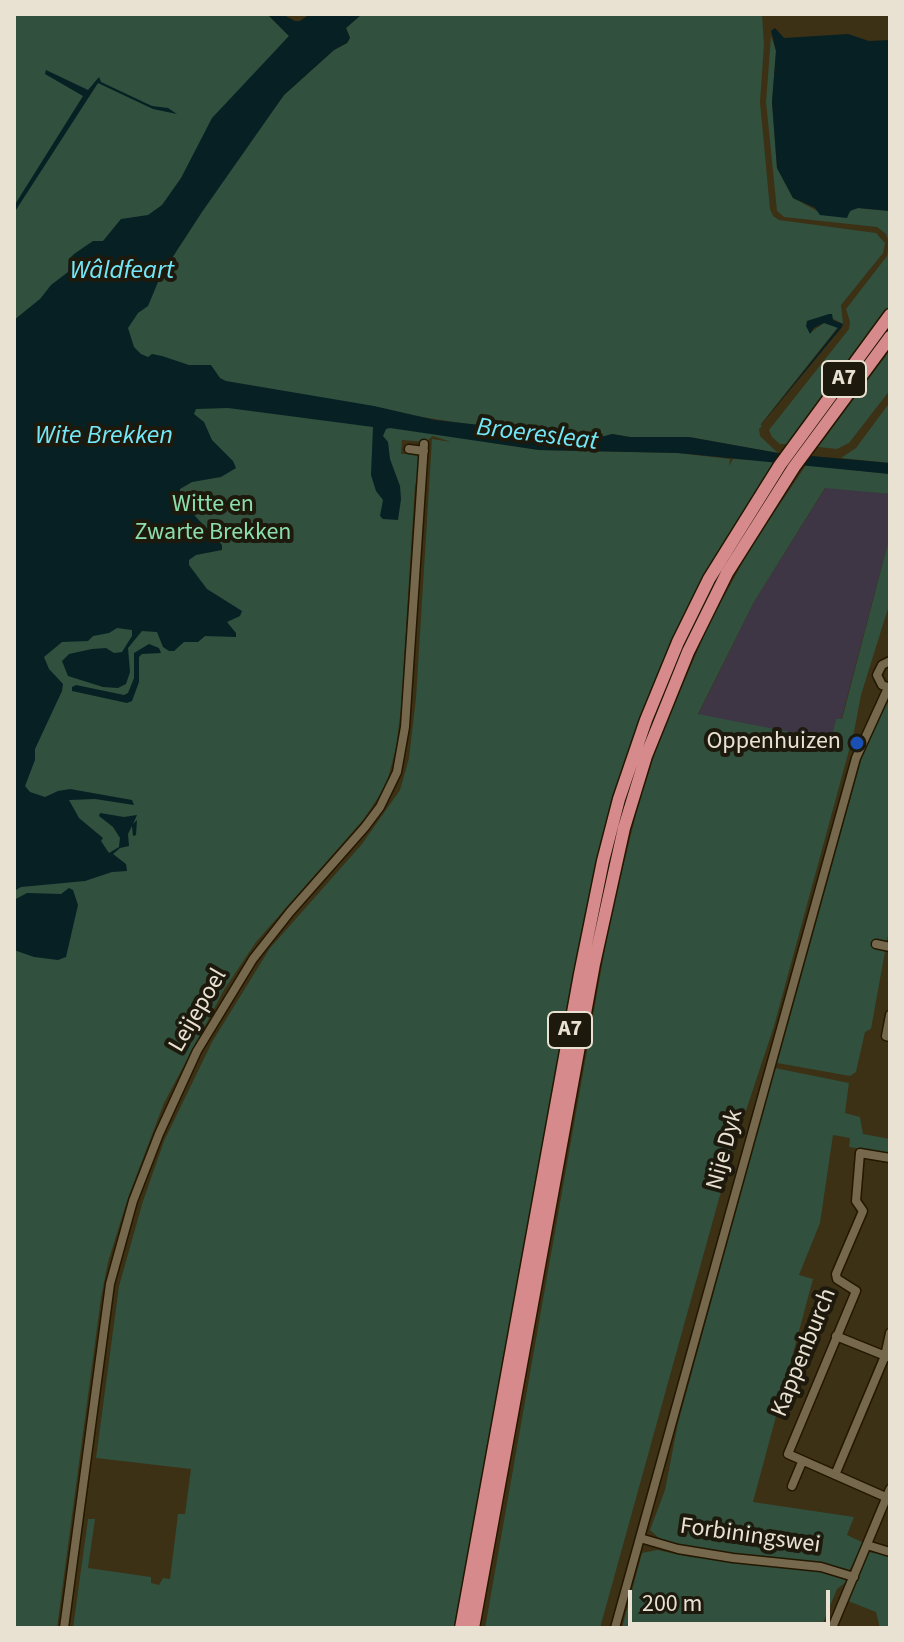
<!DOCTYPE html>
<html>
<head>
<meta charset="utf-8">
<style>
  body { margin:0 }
  #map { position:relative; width:904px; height:1642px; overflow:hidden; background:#3c3015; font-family:"Source Sans 3",sans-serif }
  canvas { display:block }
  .frame { position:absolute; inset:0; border:16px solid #e9e1d2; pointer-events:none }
  .scale { position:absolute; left:628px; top:1590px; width:202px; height:36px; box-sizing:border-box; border:4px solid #e9e1d2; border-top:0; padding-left:10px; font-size:24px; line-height:28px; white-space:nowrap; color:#e9e1d2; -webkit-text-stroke:6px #1e190d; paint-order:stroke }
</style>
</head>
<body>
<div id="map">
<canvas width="904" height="1642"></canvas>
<div class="frame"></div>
<div class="scale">200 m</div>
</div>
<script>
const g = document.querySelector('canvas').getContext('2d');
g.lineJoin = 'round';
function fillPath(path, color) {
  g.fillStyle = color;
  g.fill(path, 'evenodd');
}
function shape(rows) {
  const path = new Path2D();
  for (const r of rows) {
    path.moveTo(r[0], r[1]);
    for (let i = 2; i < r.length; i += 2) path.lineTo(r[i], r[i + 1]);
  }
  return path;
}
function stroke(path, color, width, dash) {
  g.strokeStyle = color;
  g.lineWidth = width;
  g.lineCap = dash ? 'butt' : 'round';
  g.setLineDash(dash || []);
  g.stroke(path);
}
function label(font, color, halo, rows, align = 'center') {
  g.font = font + ' "Source Sans 3",sans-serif';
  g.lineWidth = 8;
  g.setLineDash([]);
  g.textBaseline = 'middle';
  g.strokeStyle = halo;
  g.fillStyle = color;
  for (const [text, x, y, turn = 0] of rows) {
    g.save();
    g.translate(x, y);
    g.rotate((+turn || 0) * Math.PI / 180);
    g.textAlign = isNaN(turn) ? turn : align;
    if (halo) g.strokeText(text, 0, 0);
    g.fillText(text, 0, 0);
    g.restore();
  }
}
fillPath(shape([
  [826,487,890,494,890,535,841,720,836,719,831,741,698,715,754,602]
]), '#3e3545');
fillPath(shape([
  [14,14,267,14,289,36,279,47,237,160,284,95,334,50,347,43,350,38,346,28,362,14,762,14,764,45,760,102,770,209,773,216,779,220,876,233,885,243,883,253,841,305,843,324,828,316,807,321,810,333,824,323,838,327,761,424,761,426,763,425,759,429,760,436,778,453,689,437,630,437,612,434,604,437,582,437,473,425,416,416,411,430,539,450,678,453,730,459,729,466,733,459,774,461,699,585,662,666,640,720,598,856,563,1036,456,1628,73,1628,88,1519,95,1519,88,1568,151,1577,151,1583,159,1585,163,1578,170,1579,178,1514,185,1514,191,1469,96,1458,119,1286,143,1201,164,1141,212,1042,270,948,362,844,400,790,409,758,416,698,432,439,451,442,433,436,425,442,402,440,401,454,418,454,421,471,415,485,401,709,396,748,386,786,363,820,256,942,224,990,164,1103,129,1195,108,1262,101,1298,57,1628,14,1628],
  [771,36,776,51,772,102,777,168,793,198,819,212,848,214,852,209,858,208,890,211,890,305,787,444,780,444,772,437,769,430,849,329,850,322,846,309,887,256,889,243,886,234,877,227,784,217,777,211,766,102],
  [890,350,890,390,849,443,837,449,818,447],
  [890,402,890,463,841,458,856,448],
  [806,465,890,474,890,494,825,488,754,602,698,714,831,740,836,719,842,719,890,535,890,602,861,695,854,732,774,1026,730,1159,600,1628,485,1628,610,920,639,802,659,740,709,624,751,547],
  [890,699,890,924,871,1029,865,1032,856,1072,850,1076,777,1063,867,738],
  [775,1068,849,1083,845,1113,860,1117,863,1134,890,1139,890,1153,849,1147,850,1138,833,1135,820,1223,799,1275,813,1279,753,1502,854,1517,847,1535,864,1543,849,1571,715,1554,663,1542,650,1530,665,1490,678,1423],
  [657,1550,691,1557,814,1569,832,1572,844,1577,846,1582,837,1589,821,1628,622,1628,642,1553],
  [869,1552,890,1556,890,1628,880,1628,876,1612,848,1601]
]), '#31503d');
fillPath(shape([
  [267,14,282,14,295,21,300,21,310,14,362,14,346,28,350,38,347,43,334,50,284,95,202,212,161,275,148,306,138,313,128,328,134,347,141,354,148,357,152,354,162,356,189,365,211,365,220,378,226,381,374,406,435,420,597,438,612,434,630,437,689,437,778,453,890,463,890,474,678,453,539,450,390,428,386,429,383,436,388,442,390,459,400,486,401,499,398,520,383,519,380,516,383,500,376,491,371,475,373,427,228,408,196,409,194,414,204,422,212,440,233,461,236,468,221,477,192,482,180,489,179,498,182,502,222,545,222,550,196,555,189,560,189,565,207,589,242,611,240,616,227,622,236,633,236,637,205,636,198,642,184,642,174,651,169,651,163,647,157,632,142,631,128,648,130,672,126,684,118,688,103,687,68,676,62,661,69,654,92,649,106,648,114,653,122,652,132,636,132,630,117,628,109,633,93,636,88,641,62,642,44,657,49,669,63,684,62,691,35,749,35,760,25,786,30,792,45,797,58,791,70,789,132,800,134,805,95,799,69,800,79,818,103,838,101,841,109,853,119,847,120,838,113,827,99,816,100,813,124,817,137,815,133,824,137,820,136,835,133,836,132,826,128,834,129,846,120,848,113,854,126,864,127,871,112,872,85,881,21,887,14,891,14,320,40,299,51,285,68,272,69,259,74,254,93,241,103,241,121,219,148,215,162,205,181,178,212,118,289,36],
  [775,28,784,38,848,34,869,41,890,40,890,211,858,208,850,211,847,218,820,215,815,208,793,198,777,168,772,102,776,51,771,31],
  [46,70,88,90,99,77,101,82,152,106,168,108,177,114,153,109,98,83,14,213,14,206,83,96,45,74],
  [829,314,832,314,833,320,843,324,842,327,760,426,838,328,824,323,814,328,810,334,806,326,807,321],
  [149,644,159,648,161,653,142,654,139,657,139,682,132,701,127,703,72,691,72,687,76,685,124,695,128,693,134,678,134,653],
  [69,888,73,890,78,905,66,957,58,960,34,957,14,950,14,900,27,893,61,894]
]), '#072024');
const minor = shape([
  [409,449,424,451],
  [890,661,882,665,877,675,882,685,890,688],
  [876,944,890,947],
  [890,1015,886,1036,890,1037],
  [890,1158,860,1153,856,1201,863,1211,836,1274,837,1279,856,1291,788,1454,890,1499],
  [836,1336,888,1357],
  [835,1475,885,1356,890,1333],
  [792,1486,802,1462],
  [640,1538,678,1549,733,1558,821,1567,854,1577],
  [867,1545,890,1552],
  [64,1628,110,1284,133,1201,159,1134,197,1051,253,959,290,912,365,827,380,807,397,772,405,727,424,444],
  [615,1628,856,758,888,688],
  [832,1628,890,1489]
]);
const highway = shape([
  [461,1628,580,974,603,861,619,799,646,720,678,642,709,579,780,465,890,315],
  [473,1628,594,964,624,828,646,756,688,652,727,573,794,467,890,337]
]);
stroke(minor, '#231700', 11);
stroke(highway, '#231700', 15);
stroke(minor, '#76684c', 8);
stroke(highway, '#d68a8b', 12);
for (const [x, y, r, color] of [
  [857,743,8,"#1a4fb4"]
]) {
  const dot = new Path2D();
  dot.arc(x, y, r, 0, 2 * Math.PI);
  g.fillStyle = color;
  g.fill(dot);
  stroke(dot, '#1e190d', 3);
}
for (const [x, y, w] of [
  [844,379,44],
  [570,1030,44]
]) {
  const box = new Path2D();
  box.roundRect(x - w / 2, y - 18, w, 36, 6);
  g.fillStyle = '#1e190d';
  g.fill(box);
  stroke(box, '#e9e1d2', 2);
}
label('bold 22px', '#e9e1d2', null, [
  ["A7",844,379],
  ["A7",570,1030]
]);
label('24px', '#8bdeac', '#1e190d', [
  ["Witte en",213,506],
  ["Zwarte Brekken",213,534]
]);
label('24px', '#e9e1d2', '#1e190d', [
  ["Oppenhuizen",841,743]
], 'right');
label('24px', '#e9e1d2', '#1e190d', [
  ["Leijepoel",199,1011,-60],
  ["Nije Dyk",726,1150,-75],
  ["Kappenburch",805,1353,-68],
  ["Forbiningswei",750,1537,8]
]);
label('italic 26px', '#73e8f8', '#1e190d', [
  ["Wâldfeart",122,272],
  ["Broeresleat",537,436,7],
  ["Wite Brekken",104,437]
]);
</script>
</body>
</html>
